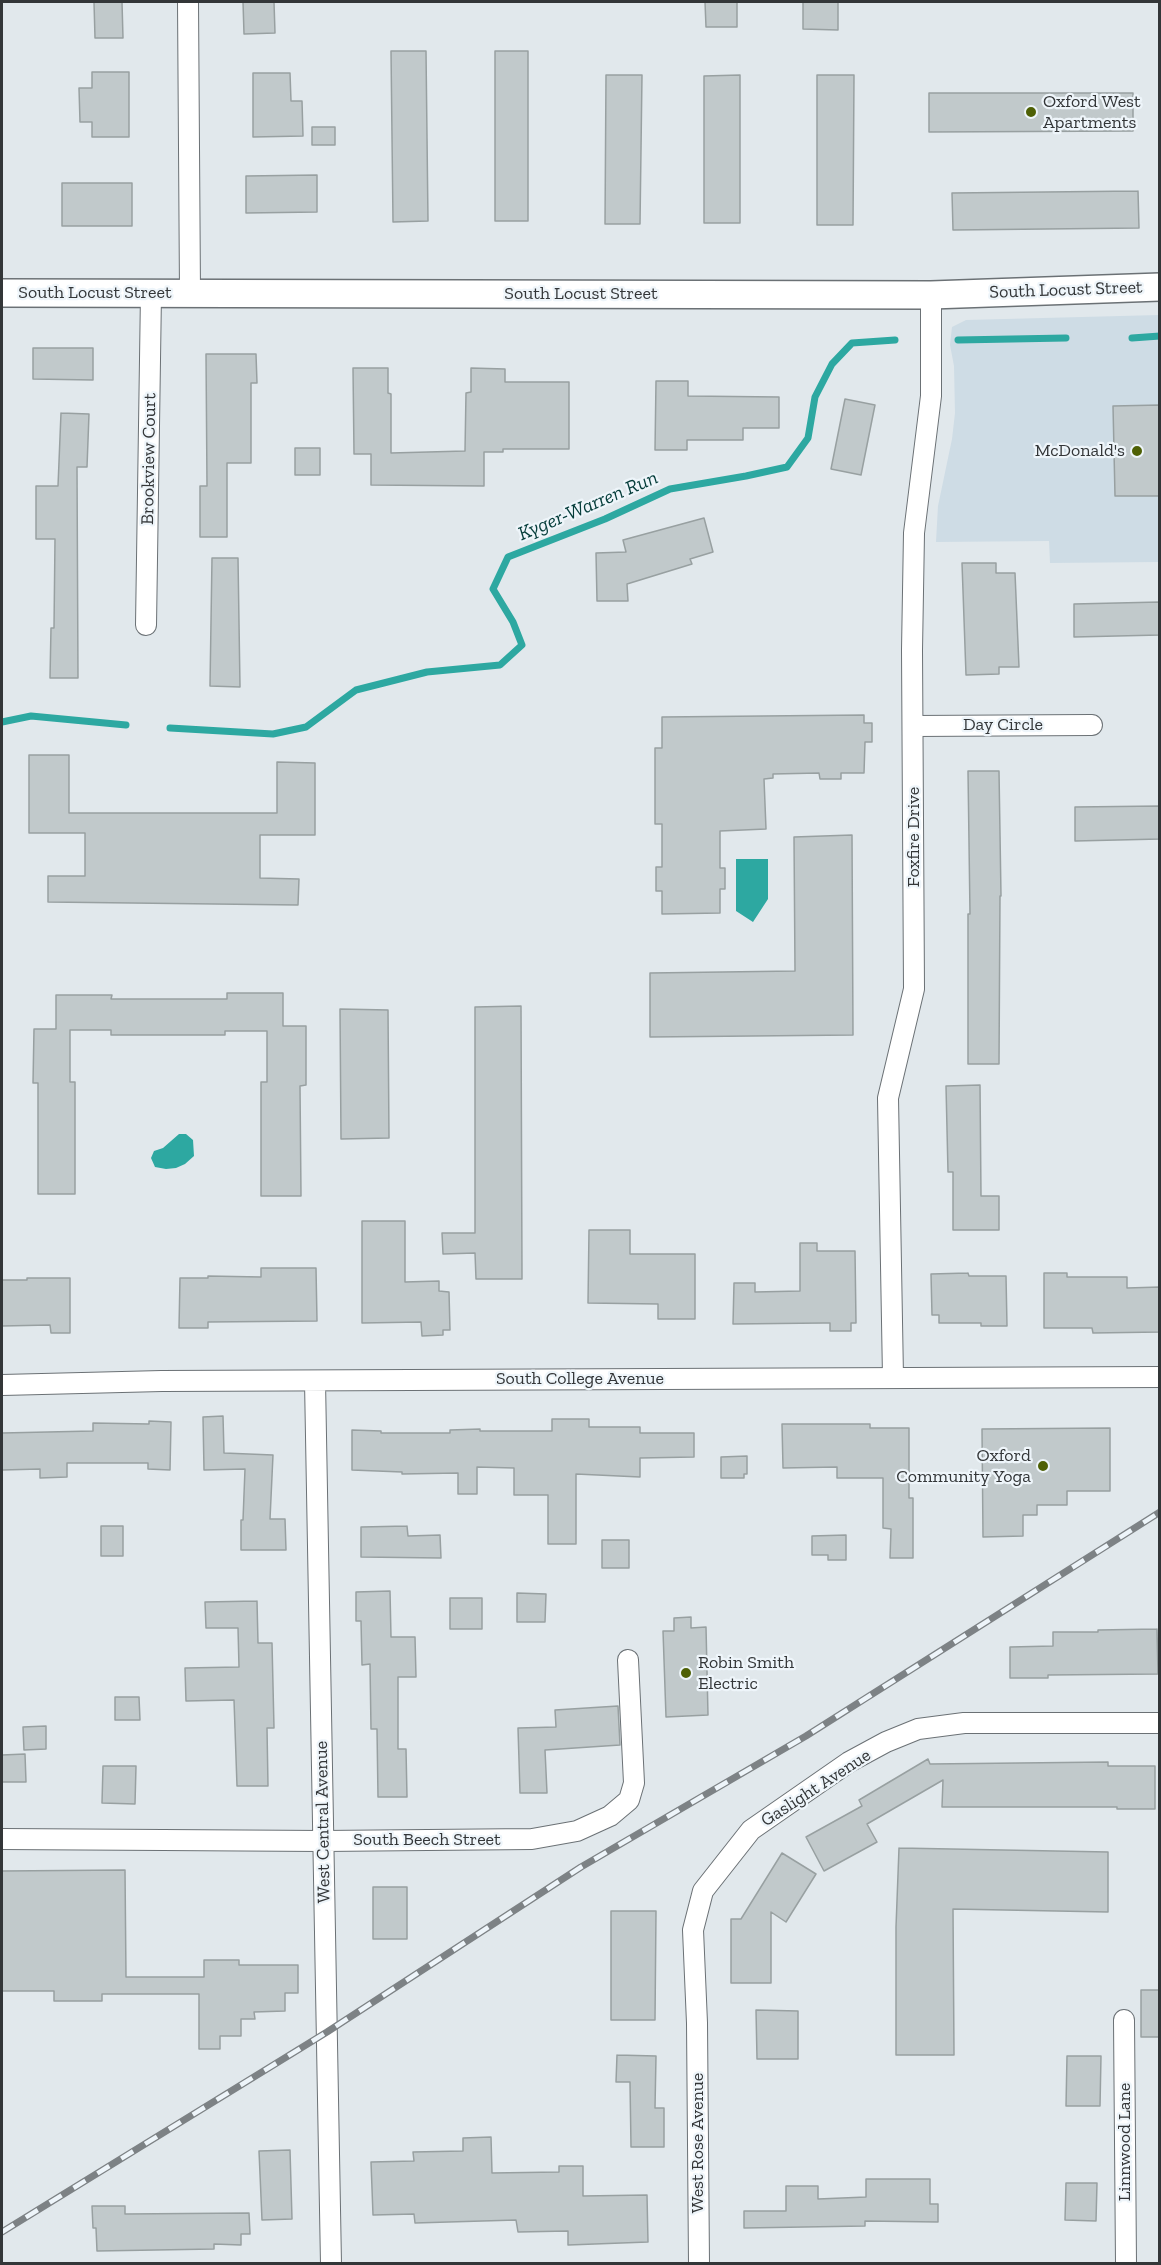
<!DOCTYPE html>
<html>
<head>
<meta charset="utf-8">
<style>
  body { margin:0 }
  #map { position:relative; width:1161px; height:2265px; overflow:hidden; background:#e1e8ec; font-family:"Zilla Slab",serif }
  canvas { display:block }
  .frame { position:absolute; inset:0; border:3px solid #333638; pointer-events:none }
</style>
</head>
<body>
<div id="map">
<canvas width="1161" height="2265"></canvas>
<div class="frame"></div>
</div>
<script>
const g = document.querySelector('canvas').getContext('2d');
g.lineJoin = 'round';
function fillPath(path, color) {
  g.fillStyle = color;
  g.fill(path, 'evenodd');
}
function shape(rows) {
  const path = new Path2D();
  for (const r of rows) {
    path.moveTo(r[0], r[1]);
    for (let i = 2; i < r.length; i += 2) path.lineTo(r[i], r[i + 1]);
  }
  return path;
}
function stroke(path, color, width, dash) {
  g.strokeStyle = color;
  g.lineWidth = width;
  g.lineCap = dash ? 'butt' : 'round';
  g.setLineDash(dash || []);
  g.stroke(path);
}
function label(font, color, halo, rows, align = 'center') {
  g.font = font + ' "Zilla Slab",serif';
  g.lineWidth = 4.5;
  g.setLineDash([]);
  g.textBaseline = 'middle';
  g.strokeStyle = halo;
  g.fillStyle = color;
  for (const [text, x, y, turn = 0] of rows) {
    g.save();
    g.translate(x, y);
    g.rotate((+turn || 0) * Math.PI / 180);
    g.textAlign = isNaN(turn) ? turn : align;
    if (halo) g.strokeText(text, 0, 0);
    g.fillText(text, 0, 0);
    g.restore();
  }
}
fillPath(shape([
  [1159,315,1159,562,1050,563,1049,541,936,542,938,506,952,439,955,413,954,366,950,345,952,327,966,320]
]), '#cedce5');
fillPath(shape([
  [736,859,768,859,768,899,753,922,736,911],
  [179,1134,186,1134,193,1140,194,1156,185,1164,176,1168,166,1169,155,1167,151,1158,154,1151,163,1148]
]), '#2da8a1');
stroke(shape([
  [1132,338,1160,336],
  [958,340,1066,338],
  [2,722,31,716,126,725],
  [170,728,273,734,306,727,356,690,427,672,500,665,522,645,513,622,493,589,508,557,605,519,670,489,746,476,787,467,808,438,815,397,832,364,852,343,895,340]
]), '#2da8a1', 7);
const building = shape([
  [94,2,122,2,123,38,95,38,94,2],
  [243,2,274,2,275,33,244,34,243,2],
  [705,2,737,2,737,27,706,27,705,2],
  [803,2,838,2,838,30,803,29,803,2],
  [391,51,426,51,428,221,393,222,391,51],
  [495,51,528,51,528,221,495,221,495,51],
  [92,72,129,72,129,137,92,137,92,122,80,122,79,88,92,88,92,72],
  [253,73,290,73,291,101,302,101,303,136,253,137,253,73],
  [606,75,642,75,640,224,605,224,606,75],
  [740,75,740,223,704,223,704,76,740,75],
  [817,75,854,75,853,225,817,225,817,75],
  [929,93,1133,93,1133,131,929,132,929,93],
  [312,127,335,127,335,145,312,145,312,127],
  [317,175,317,212,246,213,246,176,317,175],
  [62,183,132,183,132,226,62,226,62,183],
  [1138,191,1139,228,953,230,952,193,1138,191],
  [33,348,93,348,93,380,33,379,33,348],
  [206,354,256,354,257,383,251,383,251,463,227,463,227,537,200,537,200,486,207,486,206,354],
  [353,368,388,368,388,393,391,394,391,453,465,451,466,393,471,392,471,368,505,369,505,382,569,382,569,449,503,449,503,452,484,452,484,486,371,485,371,454,354,454,353,368],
  [656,381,688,381,688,396,779,397,779,428,743,428,743,440,687,440,687,450,655,450,656,381],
  [845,399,875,405,861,475,831,469,845,399],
  [1160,405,1160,496,1115,496,1113,406,1160,405],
  [61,413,89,414,87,467,77,467,78,678,50,678,51,628,54,628,55,539,36,539,36,486,58,486,61,413],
  [295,448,320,448,320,475,295,475,295,448],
  [704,518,713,552,690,559,692,564,627,584,628,601,597,601,596,553,626,552,623,540,704,518],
  [212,558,238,558,240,687,210,686,212,558],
  [962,563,996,563,996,573,1015,573,1019,667,999,667,999,674,966,675,962,563],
  [1160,602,1160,635,1074,637,1074,604,1160,602],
  [864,715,864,723,872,723,872,742,865,742,864,773,841,773,841,779,820,779,819,773,773,774,773,778,764,779,766,829,720,831,720,868,725,868,725,889,720,889,720,913,662,914,662,891,656,891,656,867,662,867,662,824,655,824,655,748,662,748,662,717,864,715],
  [29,755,69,755,69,813,277,813,277,762,315,763,315,835,260,835,260,878,299,879,298,905,48,902,48,876,85,876,85,833,29,833,29,755],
  [968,771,999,771,1001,896,1000,896,999,1064,968,1064,968,914,970,914,968,771],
  [1160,806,1160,839,1075,841,1075,807,1160,806],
  [852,835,853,1035,650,1037,650,973,795,971,794,837,852,835],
  [227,993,283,993,283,1026,306,1026,306,1085,300,1086,301,1196,261,1196,261,1082,267,1082,267,1031,225,1031,225,1035,111,1035,111,1030,70,1030,70,1082,75,1082,75,1194,38,1194,38,1083,33,1083,34,1029,56,1029,56,995,112,995,111,999,227,999,227,993],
  [521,1006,522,1279,476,1279,475,1253,443,1254,442,1233,475,1233,475,1007,521,1006],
  [340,1009,388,1010,389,1138,341,1139,340,1009],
  [980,1085,981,1196,999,1196,999,1230,953,1230,953,1172,948,1172,946,1086,980,1085],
  [362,1221,405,1221,405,1282,439,1281,439,1291,449,1292,450,1330,443,1330,443,1335,422,1336,421,1322,362,1323,362,1221],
  [589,1230,630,1230,630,1254,695,1254,695,1319,658,1319,658,1304,588,1303,589,1230],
  [800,1243,817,1243,817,1251,855,1251,856,1323,851,1323,851,1331,830,1331,830,1323,823,1323,733,1324,734,1283,755,1283,755,1292,800,1291,800,1243],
  [261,1268,316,1268,317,1321,208,1322,208,1328,179,1328,180,1278,208,1278,208,1276,261,1277,261,1268],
  [968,1273,969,1276,1006,1276,1007,1326,981,1326,981,1323,939,1323,939,1315,932,1315,931,1274,968,1273],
  [1044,1273,1067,1273,1067,1277,1127,1277,1127,1288,1160,1287,1160,1332,1093,1333,1092,1328,1044,1328,1044,1273],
  [27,1278,70,1278,70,1333,51,1333,50,1325,2,1326,2,1280,27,1280,27,1278],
  [223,1416,224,1453,273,1455,270,1519,285,1519,286,1550,241,1550,241,1520,243,1520,245,1469,204,1470,203,1417,223,1416],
  [552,1419,589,1419,589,1427,640,1427,640,1433,694,1433,694,1457,640,1458,640,1477,576,1474,576,1544,548,1544,548,1495,514,1495,514,1468,477,1467,477,1494,458,1494,458,1473,402,1474,402,1472,352,1470,352,1430,381,1431,381,1433,450,1433,450,1430,480,1429,480,1431,552,1431,552,1419],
  [149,1421,171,1422,170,1470,148,1469,148,1463,67,1463,67,1477,40,1478,40,1469,2,1470,2,1433,93,1431,93,1423,149,1424,149,1421],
  [782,1424,870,1424,870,1428,909,1428,909,1498,913,1498,913,1558,890,1558,891,1529,883,1528,883,1478,837,1478,837,1467,783,1468,782,1424],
  [1110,1428,1110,1491,1067,1491,1067,1505,1037,1505,1037,1515,1023,1515,1023,1536,983,1537,982,1429,1110,1428],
  [747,1456,747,1474,744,1474,744,1478,721,1478,721,1457,747,1456],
  [101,1526,123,1526,123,1556,101,1556,101,1526],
  [407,1526,408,1536,440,1535,441,1558,361,1557,361,1527,407,1526],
  [846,1535,846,1560,828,1560,828,1555,812,1555,812,1536,846,1535],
  [602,1540,629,1540,629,1568,602,1568,602,1540],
  [390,1591,391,1637,415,1637,416,1677,398,1677,398,1749,406,1749,407,1797,378,1797,377,1729,371,1729,370,1664,362,1665,361,1621,356,1621,356,1592,390,1591],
  [517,1593,546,1594,545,1622,517,1622,517,1593],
  [450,1598,482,1598,482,1629,450,1629,450,1598],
  [257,1601,258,1643,272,1643,274,1728,267,1728,268,1786,237,1786,234,1700,186,1701,185,1668,239,1667,238,1628,206,1628,205,1602,257,1601],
  [691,1617,691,1628,706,1627,708,1715,666,1717,663,1631,674,1631,674,1618,691,1617],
  [1157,1629,1158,1674,1048,1675,1048,1678,1010,1678,1010,1647,1053,1646,1053,1632,1098,1632,1098,1630,1157,1629],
  [115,1697,139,1697,140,1720,115,1720,115,1697],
  [618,1706,620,1745,545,1750,547,1793,520,1793,518,1728,556,1727,555,1710,618,1706],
  [46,1726,46,1749,24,1750,23,1727,46,1726],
  [25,1754,26,1782,2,1782,2,1755,25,1754],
  [928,1759,930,1764,1108,1762,1108,1766,1155,1766,1155,1809,1117,1809,1117,1807,942,1807,943,1780,867,1824,877,1842,824,1871,806,1837,862,1806,859,1800,928,1759],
  [103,1766,136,1766,135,1804,102,1803,103,1766],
  [899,1848,1108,1852,1108,1912,953,1909,954,2055,896,2055,896,1927,899,1848],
  [782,1853,816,1874,786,1922,771,1912,771,1983,731,1983,731,1919,741,1919,782,1853],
  [125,1870,126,1977,204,1977,204,1960,239,1960,239,1965,298,1965,298,1993,285,1993,285,2011,254,2012,255,2019,241,2019,241,2036,220,2036,220,2049,199,2049,199,1994,102,1994,102,2001,54,2001,54,1991,2,1991,2,1871,125,1870],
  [373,1887,407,1887,407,1939,373,1939,373,1887],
  [611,1911,656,1911,655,2020,611,2020,611,1911],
  [1141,1990,1160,1990,1160,2037,1141,2037,1141,1990],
  [756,2010,798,2011,798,2059,757,2059,756,2010],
  [617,2055,656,2056,655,2108,664,2108,664,2147,631,2147,630,2082,616,2082,617,2055],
  [1067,2056,1101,2056,1100,2106,1066,2106,1067,2056],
  [491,2137,492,2173,559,2172,559,2166,583,2166,583,2196,647,2195,648,2242,568,2245,568,2231,518,2232,516,2220,415,2223,414,2214,373,2215,371,2162,414,2161,413,2152,463,2151,463,2138,491,2137],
  [290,2150,292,2219,262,2220,259,2151,290,2150],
  [866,2179,930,2179,930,2204,938,2204,938,2222,865,2221,865,2226,744,2228,744,2211,786,2211,786,2186,818,2186,818,2199,866,2197,866,2179],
  [1066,2183,1097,2183,1096,2221,1065,2220,1066,2183],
  [92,2206,125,2206,125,2214,249,2213,250,2234,241,2234,241,2245,214,2244,214,2249,97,2251,96,2228,93,2228,92,2206]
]);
fillPath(building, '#c1c9cb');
stroke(building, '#98a0a1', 1.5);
const street = shape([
  [188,2,190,293],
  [146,625,151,293],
  [914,726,1092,725],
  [893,1377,888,1098,914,989,912,650,914,533,931,396,931,295],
  [315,1381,331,2264],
  [2,1385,162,1381,1160,1377],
  [2,1839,323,1841,532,1839,577,1831,610,1816,629,1800,634,1783,628,1660],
  [1124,2020,1126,2264],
  [699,2264,697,2023,693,1930,703,1891,751,1830,849,1762,886,1742,918,1729,964,1723,1160,1723]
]);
const secondary = shape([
  [2,293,931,295,1160,287]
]);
stroke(street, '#6b7175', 22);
stroke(secondary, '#6b7175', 30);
stroke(street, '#fff', 20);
stroke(secondary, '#fff', 27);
const rail = shape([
  [2,2232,327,2032,581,1867,806,1736,1160,1512]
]);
stroke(rail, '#7d8285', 7);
stroke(rail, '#eef5fa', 4.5, [14]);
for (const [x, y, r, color] of [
  [1031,112,6,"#4e6005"],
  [1137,451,6,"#4e6005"],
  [1043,1466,6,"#4e6005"],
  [686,1673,6,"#4e6005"]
]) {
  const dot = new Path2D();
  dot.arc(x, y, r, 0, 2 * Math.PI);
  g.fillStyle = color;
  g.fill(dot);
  stroke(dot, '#eef5fa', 2);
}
label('18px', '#333638', '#eef5fa', [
  ["Oxford West",1043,102],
  ["Apartments",1043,123],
  ["McDonald's",1125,451,"right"],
  ["Oxford",1031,1456,"right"],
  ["Community Yoga",1031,1477,"right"],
  ["Robin Smith",698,1663],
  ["Electric",698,1684]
], 'left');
label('18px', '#333638', '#eef5fa', [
  ["South Locust Street",1066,290,-2],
  ["South Locust Street",95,293],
  ["South Locust Street",581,294],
  ["Brookview Court",149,459,-89],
  ["Day Circle",1003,725],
  ["Foxfire Drive",914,837,-90],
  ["South College Avenue",580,1379],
  ["Gaslight Avenue",816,1788,-33],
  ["West Central Avenue",323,1822,-91],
  ["South Beech Street",427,1840],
  ["Linnwood Lane",1125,2142,-90],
  ["West Rose Avenue",698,2143,-90]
]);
label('italic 20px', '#053d3a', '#eef5fa', [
  ["Kyger-Warren Run",588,506,-23]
]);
</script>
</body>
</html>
